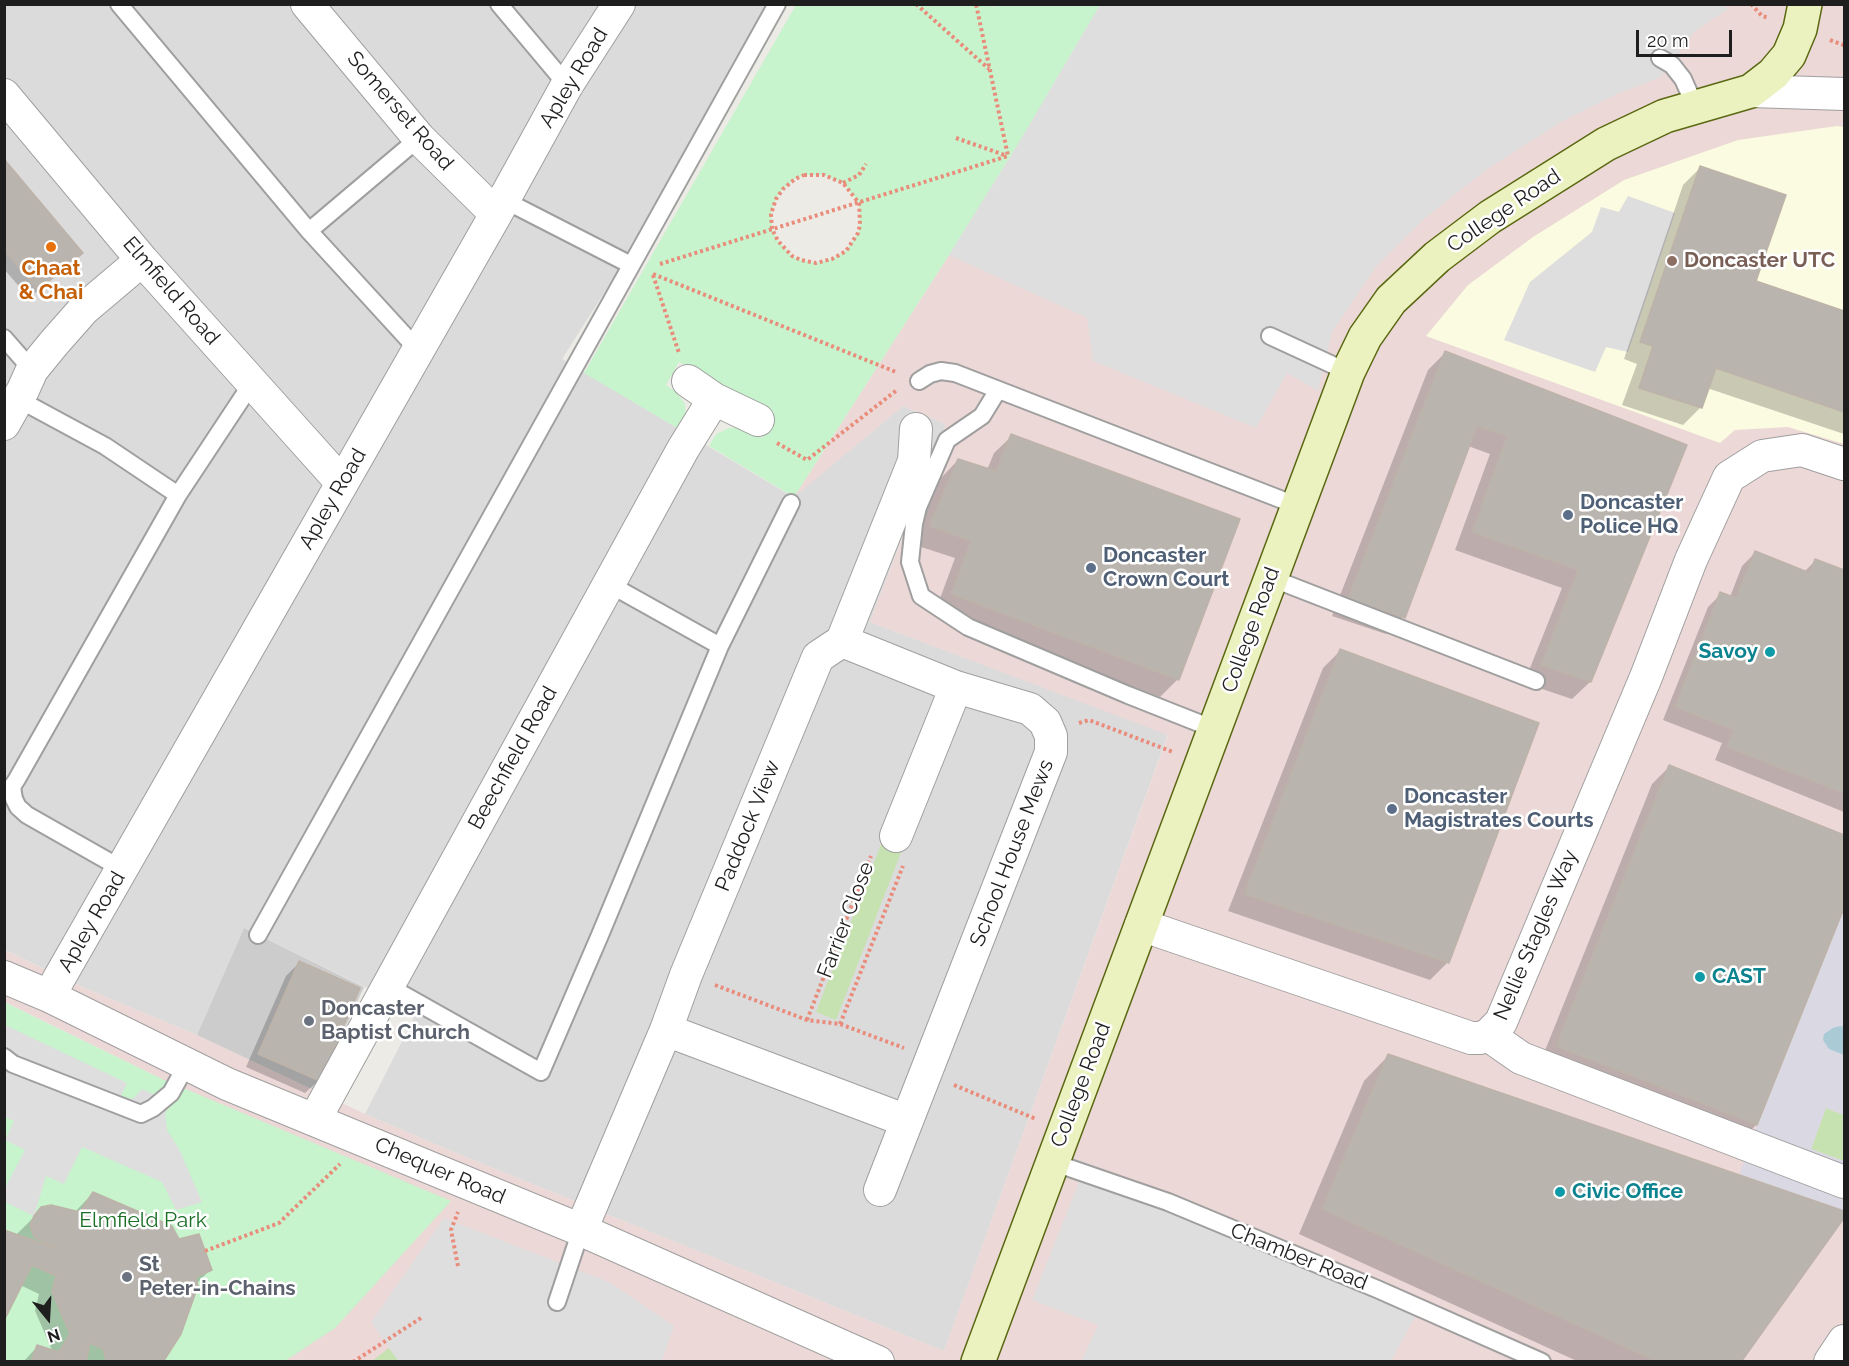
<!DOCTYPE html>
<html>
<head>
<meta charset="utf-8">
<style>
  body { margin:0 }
  #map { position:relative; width:1849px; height:1366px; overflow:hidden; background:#edebe5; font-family:Raleway,sans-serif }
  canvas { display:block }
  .frame { position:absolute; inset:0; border:6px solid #1e1e1e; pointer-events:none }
  .north { position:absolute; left:18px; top:1288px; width:60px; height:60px; -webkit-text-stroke:4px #fff; paint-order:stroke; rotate:162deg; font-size:16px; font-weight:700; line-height:24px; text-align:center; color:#1e1e1e }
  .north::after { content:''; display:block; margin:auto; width:21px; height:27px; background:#1e1e1e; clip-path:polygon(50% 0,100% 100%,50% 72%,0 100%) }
  .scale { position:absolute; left:1636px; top:30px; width:96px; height:27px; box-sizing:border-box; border:3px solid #1e1e1e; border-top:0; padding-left:8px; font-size:18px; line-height:21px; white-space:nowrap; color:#1e1e1e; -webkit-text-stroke:4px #fff; paint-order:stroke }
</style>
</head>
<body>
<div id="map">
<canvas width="1849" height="1366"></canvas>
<div class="frame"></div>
<div class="north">N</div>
<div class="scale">20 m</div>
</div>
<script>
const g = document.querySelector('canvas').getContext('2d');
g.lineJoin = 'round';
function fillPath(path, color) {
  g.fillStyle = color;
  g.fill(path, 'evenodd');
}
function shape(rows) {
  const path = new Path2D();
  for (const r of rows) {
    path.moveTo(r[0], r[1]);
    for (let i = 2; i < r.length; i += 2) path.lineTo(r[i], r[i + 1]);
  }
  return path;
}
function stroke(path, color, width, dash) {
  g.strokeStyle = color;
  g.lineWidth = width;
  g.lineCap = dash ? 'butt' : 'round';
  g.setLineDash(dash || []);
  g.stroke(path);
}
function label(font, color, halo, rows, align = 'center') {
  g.font = font + ' Raleway,sans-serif';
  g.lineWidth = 5;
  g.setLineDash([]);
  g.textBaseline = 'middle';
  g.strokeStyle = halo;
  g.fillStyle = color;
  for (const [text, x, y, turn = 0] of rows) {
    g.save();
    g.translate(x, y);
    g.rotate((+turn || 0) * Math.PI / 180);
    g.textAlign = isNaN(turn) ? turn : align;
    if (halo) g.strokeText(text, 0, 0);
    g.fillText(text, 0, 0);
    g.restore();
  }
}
fillPath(shape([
  [5,5,787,5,562,359,793,497,903,406,946,424,870,622,1168,734,944,1351,456,1153,365,1114,417,1012,244,928,197,1035,89,990,5,950]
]), '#dcdbdb');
fillPath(shape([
  [1100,5,1844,5,1844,1361,284,1361,162,1079,5,1002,4,950,89,990,197,1035,365,1114,456,1153,944,1351,1168,735,870,622,946,424,903,406,794,497,949,255,1020,141]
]), '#ecd8d6');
fillPath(shape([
  [1837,126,1844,127,1844,444,1788,427,1735,430,1720,443,1426,336,1468,285,1533,237,1624,180,1738,140]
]), '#fafbe0');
fillPath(shape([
  [244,928,364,987,316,1091,197,1035]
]), '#ccc');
fillPath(shape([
  [882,842,902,850,836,1020,816,1012],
  [1826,1108,1844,1115,1844,1161,1811,1149],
  [389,1348,399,1361,371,1362]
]), '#c6e2b1');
fillPath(shape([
  [992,4,993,7,1005,4,1100,5,1020,141,949,255,794,497,709,446,716,434,729,428,745,426,762,438,774,412,679,362,666,385,676,392,685,404,686,417,679,429,584,373,796,5],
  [804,175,824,175,843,183,859,203,860,225,858,233,846,251,832,259,816,263,801,260,792,256,778,241,772,229,771,214,776,199,783,189,795,179],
  [4,1002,162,1079,451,1201,335,1328,285,1361,5,1361]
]), '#c7f3cd');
fillPath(shape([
  [1722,4,1728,9,1695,31,1661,77,1617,94,1561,122,1486,170,1425,218,1378,264,1332,332,1318,391,1287,373,1256,428,1093,361,1087,318,949,255,1020,141,1100,5],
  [1628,196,1675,213,1628,352,1606,347,1595,372,1504,340,1530,282,1592,232,1601,207,1619,212],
  [5,1025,127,1083,121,1096,133,1099,142,1089,170,1102,165,1115,167,1130,179,1149,202,1202,176,1210,162,1182,82,1147,64,1184,46,1176,34,1216,5,1202,4,1190,25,1150,5,1140,14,1121,5,1117],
  [1083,1172,1420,1308,1391,1361,1081,1362,1098,1325,1032,1300],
  [444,1218,609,1282,674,1326,662,1361,399,1362,371,1322]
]), '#dedede');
fillPath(shape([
  [1844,908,1844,1027,1840,1026,1832,1050,1844,1055,1844,1115,1826,1108,1811,1149,1844,1161,1844,1211,1739,1175,1757,1125]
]), '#dad9e3');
fillPath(shape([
  [1840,1026,1844,1027,1844,1055,1829,1049,1823,1040,1824,1034,1833,1028]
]), '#aacad6');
fillPath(shape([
  [4,162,72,262,29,298,4,269],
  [1700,168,1754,282,1844,313,1844,434,1707,388,1700,408,1683,425,1622,405,1637,364,1624,359,1683,185],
  [1446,352,1685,446,1590,682,1572,699,1524,683,1562,588,1455,550,1490,454,1468,446,1403,617,1386,634,1332,616,1428,370],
  [1012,436,1178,679,1160,697,935,612,955,558,912,544,941,478,958,460,987,470,994,453],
  [1755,553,1804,572,1816,560,1844,572,1844,812,1715,760,1722,743,1663,720,1708,607,1721,594,1730,597,1742,566],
  [1340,651,1448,962,1430,980,1228,911,1323,668],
  [1669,767,1844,837,1844,904,1756,1125,1739,1142,1540,1063,1652,784],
  [299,963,319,1080,305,1093,246,1067,286,976],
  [1388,1056,1844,1212,1844,1216,1739,1362,1579,1362,1299,1234,1364,1081],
  [93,1193,179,1241,210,1270,196,1284,161,1362,23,1362,37,1347,53,1352,35,1311,39,1294,20,1285,16,1235,42,1209,74,1213]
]), '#0003');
const building = shape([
  [4,159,83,253,38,290,4,250,4,159],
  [1700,166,1786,195,1756,281,1844,311,1844,412,1716,368,1702,408,1639,388,1653,346,1640,342,1700,166],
  [1445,351,1687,445,1591,682,1541,665,1578,570,1472,532,1507,436,1477,426,1405,618,1348,598,1445,351],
  [1011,434,1240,519,1179,680,951,594,971,541,929,526,958,459,996,471,1011,434],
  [1755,551,1810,573,1815,559,1844,570,1844,793,1727,747,1734,730,1675,707,1720,592,1736,598,1755,551],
  [1340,649,1539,723,1449,963,1244,894,1340,649],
  [1669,765,1844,835,1844,908,1757,1125,1556,1046,1669,765],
  [299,961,360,988,320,1081,258,1054,299,961],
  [1388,1054,1844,1211,1844,1218,1741,1362,1658,1362,1322,1209,1388,1054],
  [93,1192,172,1226,179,1239,199,1234,212,1270,196,1277,198,1286,181,1334,163,1362,102,1362,106,1359,103,1349,90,1343,86,1362,31,1362,37,1345,59,1352,70,1334,52,1292,56,1276,32,1265,4,1321,4,1230,56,1248,34,1237,30,1225,34,1216,41,1207,51,1205,80,1212,93,1192]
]);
fillPath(building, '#bab4ae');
stroke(building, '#bdb3a9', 1.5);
const lane = shape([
  [119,4,309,231,418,350],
  [499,4,567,85],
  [1660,58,1672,65,1683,79,1695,106],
  [504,200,631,265],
  [309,231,419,138],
  [1270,336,1348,372],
  [4,338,32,370],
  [919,381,930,374,941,371,955,373,1298,506],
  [998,390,982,416,947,440,918,507,914,524,910,562,921,596,968,627,1128,695,1214,729],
  [18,399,105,446,178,495],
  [1271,578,1536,681],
  [609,584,720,646],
  [12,787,14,799,18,807,27,815,122,869],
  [4,789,12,787,17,779,178,495,252,383],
  [258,935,777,4],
  [388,986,541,1072,600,935,720,646,791,503],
  [4,1057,13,1064,141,1114,153,1108,171,1093,187,1064],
  [1052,1162,1168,1202,1377,1289,1542,1362],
  [557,1302,581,1230]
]);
const street = shape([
  [307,4,419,138,496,214],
  [1751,91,1844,94],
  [4,95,142,260,342,483],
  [688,381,714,399],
  [4,424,23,390,32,370,54,343,84,309,142,260],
  [842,641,956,687,1030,709,1045,722,1051,736,1051,752,880,1190],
  [896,836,956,687],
  [1141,925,1471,1038,1480,1038,1488,1035,1501,1022,1646,677,1691,560,1729,477,1762,456,1802,450,1844,464],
  [4,977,49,996,227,1084,581,1230,878,1362],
  [49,996,496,214,567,85,619,4],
  [666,1030,907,1121],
  [1488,1035,1521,1058,1844,1182],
  [315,1119,683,449,714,399,758,420],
  [581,1230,666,1030,686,975,818,657,842,641,914,461,916,429],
  [1830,1362,1844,1341]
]);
const secondary = shape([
  [978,1362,1348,372,1365,337,1391,300,1437,257,1490,217,1606,144,1665,116,1751,91,1773,74,1789,55,1800,29,1805,4]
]);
stroke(lane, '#9f9f9f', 20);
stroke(street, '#9f9f9f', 34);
stroke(secondary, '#5a6812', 36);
stroke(shape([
  [916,4,989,69],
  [1751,4,1762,16,1769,18],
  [1830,40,1844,45],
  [956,138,1007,156],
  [804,175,824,175,843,183,859,203,860,225,858,233,846,251,832,259,816,263,801,260,792,256,778,241,772,229,771,214,776,199,783,189,795,179,804,175],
  [843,183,859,175,866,164],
  [660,264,1008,156,976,4],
  [653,274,896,372],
  [653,275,679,353],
  [777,443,807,460,897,390],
  [1079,723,1089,720,1173,752],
  [715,985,807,1020,840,1024,904,1048],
  [807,1020,871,856],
  [840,1024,903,866],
  [954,1085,1036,1119],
  [205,1251,279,1223,340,1164],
  [458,1266,451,1230,458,1212],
  [353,1362,421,1318]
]), '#e98c7b', 4, [3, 3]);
stroke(lane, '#fff', 16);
stroke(street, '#fff', 32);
stroke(secondary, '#ecf2bf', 33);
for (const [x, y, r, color] of [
  [51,247,6,"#e8710a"],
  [1672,261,6,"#8d6e63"],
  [1568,515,6,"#5c6f8a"],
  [1091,568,6,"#5c6f8a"],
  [1770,652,6,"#0f9aa8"],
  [1392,809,6,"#5c6f8a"],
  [1700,977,6,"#0f9aa8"],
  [309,1021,6,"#6b7280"],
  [1560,1192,6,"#0f9aa8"],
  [127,1277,6,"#6b7280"]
]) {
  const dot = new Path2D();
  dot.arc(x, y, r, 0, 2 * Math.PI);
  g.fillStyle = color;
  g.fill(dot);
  stroke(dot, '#fff', 2);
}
label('21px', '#1e1e1e', '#fff', [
  ["Apley Road",574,78,-59],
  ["Somerset Road",400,111,49],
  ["College Road",1504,211,-34],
  ["Elmfield Road",171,291,49],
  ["Apley Road",333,499,-60],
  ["College Road",1251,630,-70],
  ["Beechfield Road",513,758,-61],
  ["Paddock View",748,826,-68],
  ["School House Mews",1012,853,-69],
  ["Farrier Close",846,920,-69],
  ["Apley Road",92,922,-60],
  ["Nellie Stagles Way",1536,935,-67],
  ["College Road",1081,1085,-69],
  ["Chequer Road",440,1171,23],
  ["Chamber Road",1299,1257,22]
]);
label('bold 21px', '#785e54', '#fff', [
  ["Doncaster UTC",1684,261]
], 'left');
label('bold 21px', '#c56008', '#fff', [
  ["Chaat",51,269],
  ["& Chai",51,293]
]);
label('bold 21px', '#4e5e75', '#fff', [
  ["Doncaster",1580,503],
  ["Police HQ",1580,527],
  ["Doncaster",1103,556],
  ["Crown Court",1103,580],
  ["Doncaster",1404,797],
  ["Magistrates Courts",1404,821]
], 'left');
label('bold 21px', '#0d838f', '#fff', [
  ["Savoy",1758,652,"right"],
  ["CAST",1712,977],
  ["Civic Office",1572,1192]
], 'left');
label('bold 21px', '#5b616d', '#fff', [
  ["Doncaster",321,1009],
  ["Baptist Church",321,1033],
  ["St",139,1265],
  ["Peter-in-Chains",139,1289]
], 'left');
label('21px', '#196f24', '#fff', [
  ["Elmfield Park",143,1221]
]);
</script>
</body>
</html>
